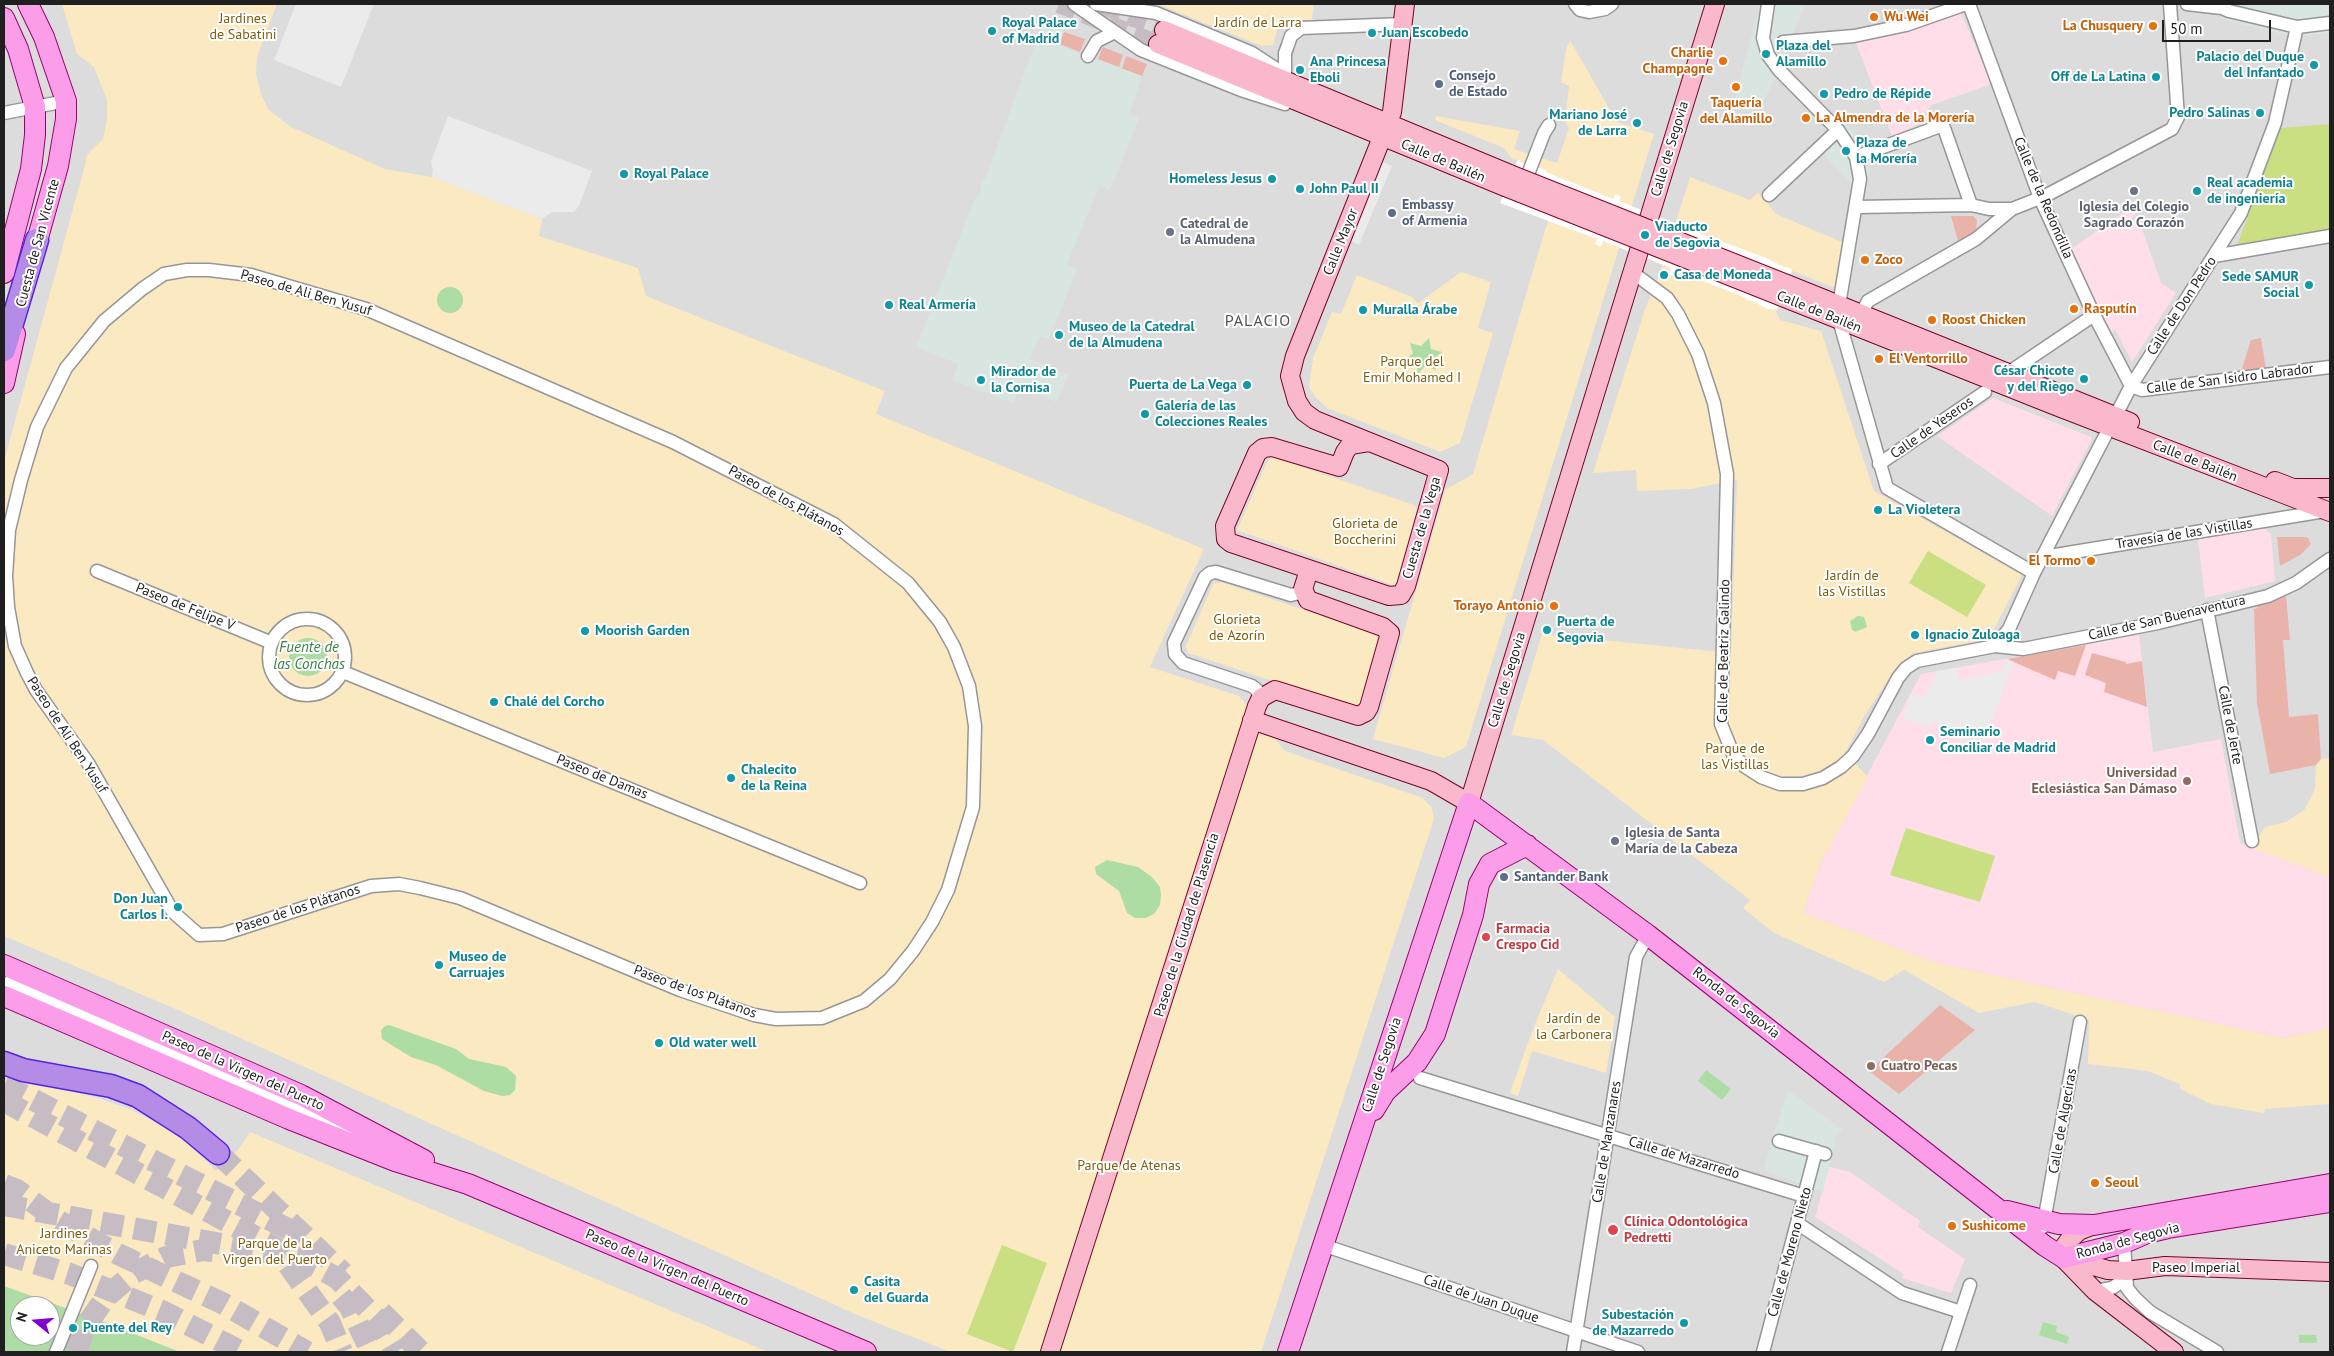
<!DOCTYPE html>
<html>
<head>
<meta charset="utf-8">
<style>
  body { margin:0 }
  #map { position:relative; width:2334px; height:1356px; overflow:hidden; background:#efe5ec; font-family:"PT Sans",sans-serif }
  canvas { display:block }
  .frame { position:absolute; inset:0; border:5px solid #1f1f1f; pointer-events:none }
  .north { position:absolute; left:10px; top:1296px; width:50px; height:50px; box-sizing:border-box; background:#fff; border:1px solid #a5a5a5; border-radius:50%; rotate:287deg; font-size:14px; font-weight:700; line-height:20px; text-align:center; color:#1f1f1f }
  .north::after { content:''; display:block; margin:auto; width:18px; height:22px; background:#8100cd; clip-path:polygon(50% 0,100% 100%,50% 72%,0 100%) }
  .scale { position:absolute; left:2162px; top:20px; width:109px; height:22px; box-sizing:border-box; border:2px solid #1f1f1f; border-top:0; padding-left:6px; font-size:15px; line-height:18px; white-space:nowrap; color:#1f1f1f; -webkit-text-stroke:4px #fff; paint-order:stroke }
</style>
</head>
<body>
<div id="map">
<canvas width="2334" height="1356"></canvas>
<div class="frame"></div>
<div class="north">N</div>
<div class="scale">50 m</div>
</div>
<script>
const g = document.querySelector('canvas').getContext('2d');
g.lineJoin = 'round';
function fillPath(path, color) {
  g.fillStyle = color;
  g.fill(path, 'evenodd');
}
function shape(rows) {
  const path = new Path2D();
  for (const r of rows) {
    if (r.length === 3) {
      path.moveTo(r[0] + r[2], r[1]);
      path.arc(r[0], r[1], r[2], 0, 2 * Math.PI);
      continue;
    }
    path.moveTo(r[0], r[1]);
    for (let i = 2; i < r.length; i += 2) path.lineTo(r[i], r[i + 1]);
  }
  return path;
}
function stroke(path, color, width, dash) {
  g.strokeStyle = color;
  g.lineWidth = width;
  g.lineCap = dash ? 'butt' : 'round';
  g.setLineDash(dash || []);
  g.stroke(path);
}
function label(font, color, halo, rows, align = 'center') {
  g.font = font + ' "PT Sans",sans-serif';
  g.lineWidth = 4;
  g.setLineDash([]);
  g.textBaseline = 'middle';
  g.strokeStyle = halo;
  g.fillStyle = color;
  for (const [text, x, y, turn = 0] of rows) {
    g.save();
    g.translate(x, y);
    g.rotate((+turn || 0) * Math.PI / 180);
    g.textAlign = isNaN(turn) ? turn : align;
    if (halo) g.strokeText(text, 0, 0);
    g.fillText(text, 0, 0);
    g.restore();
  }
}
fillPath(shape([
  [4,4,2330,4,2330,1352,766,1352,250,1132,238,1150,216,1171,186,1142,165,1127,129,1109,96,1097,4,1080]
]), '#dcdcdd');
fillPath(shape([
  [1960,11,1992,84,1931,105,1917,125,1892,136,1856,43,1909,29],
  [2135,201,2142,208,2131,219,2142,229,2161,283,2176,293,2132,362,2115,329,2112,333,2070,250,2127,210],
  [1993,398,2091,437,2092,439,2052,516,1937,436],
  [2263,527,2271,534,2275,581,2205,598,2198,539],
  [2139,635,2153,752,2221,739,2240,843,2330,877,2330,1028,2283,1038,1937,963,1803,913,1820,864,1921,674],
  [1829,1167,1850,1172,1920,1221,1918,1227,1965,1259,1951,1293,1902,1278,1904,1274,1815,1217]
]), '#ffdeea');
fillPath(shape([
  [1064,32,1085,39,1080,52,1060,44],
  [1103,47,1123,55,1119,67,1098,59],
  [1126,56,1147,64,1142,76,1122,69],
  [1951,216,1973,216,1977,220,1976,232,1958,241],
  [2261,338,2266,369,2241,372,2251,340],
  [2277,537,2305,537,2308,538,2311,544,2300,555,2280,566],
  [2286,596,2290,640,2283,640,2289,717,2318,714,2321,759,2316,765,2270,774,2257,703,2254,609,2258,608,2257,604],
  [2086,645,2075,676,2058,671,2055,680,2007,659],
  [2092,653,2126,662,2126,664,2142,661,2147,707,2104,692,2106,683,2085,675],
  [1940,1005,1975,1030,1899,1094,1869,1071]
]), '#eab3aa');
fillPath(shape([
  [62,4,277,4,257,57,256,74,261,94,268,109,291,127,385,169,432,177,542,219,539,236,638,268,646,296,885,391,876,414,1204,549,1150,667,1239,696,1285,751,1423,798,1432,808,1434,819,1261,1352,951,1352,862,1317,171,1007,4,936,4,461,85,165,87,155,103,139,107,119,107,100,94,67,77,54],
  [1157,4,1314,4,1312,19,1314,21,1299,19,1298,21,1281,17,1273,45,1262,46],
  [1570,40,1617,122,1654,134,1466,747,1444,758,1373,739,1445,490,1473,474,1545,230,1565,180,1522,163,1518,159,1513,160,1504,148,1435,120,1436,116,1520,131,1514,149,1557,163,1569,128,1565,122,1569,86,1561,82,1566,49],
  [1690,177,1750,200,1758,192,1776,214,1844,243,1836,286,1833,287,1792,271,1776,312,1780,320,1821,331,1874,491,2022,575,1989,639,1913,653,1897,666,1865,715,1845,753,1868,777,1820,864,1803,913,1937,963,2283,1038,2330,1028,2330,1104,2265,1109,2264,1113,2211,1104,2180,1089,2180,1084,2148,1071,2088,1064,2089,1020,2035,1002,1979,1013,1904,970,1884,982,1774,933,1743,908,1750,900,1543,740,1511,735,1542,634,1731,653,1737,480,1691,489,1637,491,1636,470,1593,473,1645,309,1660,273],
  [1461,272,1491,282,1478,328,1493,333,1460,443,1440,452,1327,408,1315,397,1309,387,1313,358,1332,312,1341,314,1357,275,1412,297,1418,303],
  [1273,457,1414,505,1417,509,1396,586,1237,530,1267,462],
  [1221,582,1379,635,1380,642,1362,705,1357,709,1188,653,1186,646,1213,584],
  [2330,758,2330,877,2251,848,2265,827,2286,822,2305,809,2315,789,2316,765,2321,759],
  [1558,969,1615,1017,1606,1073,1532,1051,1518,1096,1510,1093,1533,1029],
  [4,1080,79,1093,129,1109,165,1127,186,1142,216,1171,238,1150,250,1132,768,1352,180,1352,4,1286]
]), '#fae9c1');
fillPath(shape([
  [2330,124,2330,230,2236,248,2281,128],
  [1928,551,1986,585,1967,617,1909,583],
  [1906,828,1995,856,1980,902,1890,875],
  [1002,1245,1047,1263,1013,1352,967,1334]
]), '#c9df82');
fillPath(shape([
  [296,4,374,4,341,87,274,60],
  [448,116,592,171,579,206,574,212,552,212,542,219,432,177,433,170,431,162],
  [1380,161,1392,166,1359,245,1348,239],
  [2007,659,2013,662,1985,741,1978,738,1975,745,1949,735,1951,728,1934,722,1931,728,1903,718,1912,692,1923,698,1937,671,1957,668,1960,680,2002,671]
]), '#ebebeb');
fillPath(shape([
  [1760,4,1805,4,1779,70,1761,107,1735,97],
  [2222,4,2330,4,2330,34,2287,35,2223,20],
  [1044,20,1048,24,1064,31,1058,45,1142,76,1129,114,1139,118,1110,190,1099,186,1067,264,1077,269,1049,339,1040,336,1030,359,1068,375,1057,402,1021,388,1013,403,952,380,958,364,916,347,976,196,979,197,981,184,983,179,985,179],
  [1837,114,1866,146,1869,173,1867,187,1853,185,1826,157,1825,126],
  [1788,1090,1843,1130,1837,1133,1823,1192,1763,1170]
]), '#d9e5e1');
fillPath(shape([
  [450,300,13],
  [1429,338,1431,349,1442,352,1433,359,1436,370,1425,366,1418,374,1416,363,1405,360,1413,353,1410,343,1421,346],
  [1858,616,1864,617,1867,627,1855,632,1852,630,1850,621],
  [308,657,19],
  [1107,860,1138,867,1152,877,1160,887,1161,895,1160,905,1154,914,1146,918,1135,918,1127,913,1119,891,1096,874,1095,867],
  [389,1025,456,1049,469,1059,506,1067,516,1076,515,1090,510,1095,502,1096,484,1091,436,1065,411,1057,382,1039,381,1030,385,1026],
  [1706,1070,1731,1089,1722,1100,1698,1081],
  [4,1286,99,1320,180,1352,4,1352],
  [20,1306,50,1306,50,1336,20,1336],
  [2043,1322,2057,1326,2056,1332,2069,1337,2067,1344,2039,1335],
  [2299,1335,2316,1335,2317,1343,2299,1343]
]), '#addda5');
fillPath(shape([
  [1518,159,1522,163,1546,170,1546,172,1613,199,1615,194,1621,196,1619,201,1687,228,1689,223,1694,226,1693,231,1766,258,1784,267,1790,268,1792,271,1777,310,1768,309,1750,300,1748,301,1744,297,1677,271,1674,276,1669,274,1671,268,1603,241,1601,247,1595,244,1597,239,1500,203]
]), '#fff');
stroke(shape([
  [1059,4,1158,44],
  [1104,6,1164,30]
]), '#c5bdc3', 18, [18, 9]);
stroke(shape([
  [4,1085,294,1232],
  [4,1101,276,1248,330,1323,342,1352],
  [218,1153,343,1273],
  [4,1185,17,1190,57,1220,118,1254,222,1303,307,1352],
  [4,1205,299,1258,337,1278,375,1317,396,1352],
  [4,1254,70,1274,164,1312,242,1352],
  [341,1296,350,1307,371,1352],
  [381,1312,421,1352],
  [76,1352,85,1327,106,1297,134,1273,166,1257,203,1250,213,1251]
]), '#c5bdc3', 22, [22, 11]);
const street = shape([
  [1074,4,1141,50,1241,90,1285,104],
  [1096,4,1156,13,1252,53,1281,72],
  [1575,4,1580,10,1589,12,1605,9,1612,4],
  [1768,4,1763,38,1768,55,1779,70,1838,130,1856,157,1860,179,1839,305],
  [1969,4,2040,198,2094,315,2131,386],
  [2187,4,2222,8,2229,11,2297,27,2330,23],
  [1783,42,1854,36,1906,25,1966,4],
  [1088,56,1097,41,1115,32],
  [1285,75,1285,53,1288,45,1291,36,1301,28,1403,24],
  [4,113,66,101],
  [1856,157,1943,125,1971,205],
  [1523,187,1544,133,1549,125],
  [1769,195,1838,130],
  [1857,207,1971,205,1989,209,2012,209],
  [2214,256,2330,236],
  [187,270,209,270,251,275,366,309,673,442,834,524,908,583,940,622,954,647,969,686,975,726,973,807,948,890,932,922,913,951,890,979,864,1001,822,1018,776,1019,754,1015,680,990,460,898,420,888,399,884,371,886,223,934,199,935,173,912,88,763,36,690,27,673,15,646,8,607,6,576,9,530,21,480,37,427,66,368,104,321,142,289,164,274,187,270],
  [1632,272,1667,298,1678,314,1698,354,1714,403,1727,474,1721,724,1733,754,1744,766,1761,777,1780,784,1803,784,1823,778,1841,767,1853,756,1868,734,1898,678,1906,668,1917,661,1995,646,2023,649,2158,623,2268,596,2296,583,2330,559],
  [1861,314,1868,301,1976,239,2012,209,2045,196,2172,129,2178,117,2170,4],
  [1839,320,1887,488,2034,573],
  [2008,373,2094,315],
  [2131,386,2142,390,2330,367],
  [1879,464,1985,392],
  [2043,557,2325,511],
  [97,571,272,643],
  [2207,610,2252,841],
  [307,657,38],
  [1995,646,2009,629,2034,573,2131,386,2241,213,2275,123,2297,27],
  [343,672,860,883],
  [1257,706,1259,696,1257,690,1252,686,1183,663,1175,654,1174,643,1205,577,1210,573,1216,572,1291,595,1300,593,1303,589],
  [9,982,365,1138],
  [1420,1078,1804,1196],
  [1779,1141,1825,1154],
  [1797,1223,1902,1293,1961,1312],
  [2043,1227,2080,1022],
  [2124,1243,2127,1288,2135,1298,2150,1312,2217,1352],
  [1323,1245,1638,1352],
  [2095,1291,2112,1288,2125,1279],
  [56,1352,91,1266],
  [1573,1352,1636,957,1648,935],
  [1763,1352,1816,1151],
  [1948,1352,1970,1285]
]);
const secondary = shape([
  [1164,30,1510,174],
  [1158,44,1505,187],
  [1787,284,2130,422],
  [1782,297,2053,405,2330,512],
  [1369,442,1350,445,1345,452,1339,467,1272,447,1263,448,1257,453,1225,526,1226,539,1231,543,1389,596,1401,595,1406,586,1439,470,1315,420,1304,412,1297,401,1290,376,1295,356,1392,112,1405,4],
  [2275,481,2293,488,2330,488],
  [1252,720,1431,781,1469,803,1715,4],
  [2064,1258,2108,1270,2126,1271,2165,1266,2330,1272],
  [2064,1258,2064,1247,2069,1240,2079,1231,2094,1225],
  [2065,1260,2095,1291,2174,1352],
  [1050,1352,1257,706,1261,698,1275,690,1358,716,1366,712,1369,707,1390,633,1383,627,1308,600,1303,589,1309,570]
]);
const primary = shape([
  [28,4,44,37,66,101,66,119,58,166,33,255],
  [4,18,18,49,35,107,35,135,31,169,4,273],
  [4,383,15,334],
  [4,965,301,1095,424,1160],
  [4,996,289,1119,395,1161,468,1184,866,1352],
  [1374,1110,1385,1092,1417,1062,1435,1034,1473,915,1479,884,1490,864,1527,845],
  [2007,1211,2059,1224,2094,1225,2330,1184],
  [1288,1352,1469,803,1648,935,2045,1246,2064,1258,2124,1243,2147,1233,2168,1228,2330,1202]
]);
const highway = shape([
  [4,350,37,240],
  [4,1063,23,1070,111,1086,138,1096,188,1128,218,1153]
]);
stroke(street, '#969696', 15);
stroke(secondary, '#770423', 20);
stroke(primary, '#99006c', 22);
stroke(highway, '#5823dc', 25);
stroke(street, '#fff', 12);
stroke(secondary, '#fab8cd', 18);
stroke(primary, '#fc9dea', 20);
stroke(highway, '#b48ce7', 22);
const secondaryBridge = shape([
  [1510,174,1787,284],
  [1505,187,1782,297]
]);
stroke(secondaryBridge, '#770423', 20, []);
stroke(secondaryBridge, '#fab8cd', 18);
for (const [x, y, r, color] of [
  [1874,17,5,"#e8710a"],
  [2153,26,5,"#e8710a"],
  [992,31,5,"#0f9aa8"],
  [1372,33,5,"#0f9aa8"],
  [1766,54,5,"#0f9aa8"],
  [1723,61,5,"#e8710a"],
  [2314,65,5,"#0f9aa8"],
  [1300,70,5,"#0f9aa8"],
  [2156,77,5,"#0f9aa8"],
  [1439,84,5,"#5c6f8a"],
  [1736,87,5,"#e8710a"],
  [1824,94,5,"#0f9aa8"],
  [2260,113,5,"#0f9aa8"],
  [1806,118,5,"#e8710a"],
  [1637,123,5,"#0f9aa8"],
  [1846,151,5,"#0f9aa8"],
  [624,174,5,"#0f9aa8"],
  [1272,179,5,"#0f9aa8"],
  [1300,189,5,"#0f9aa8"],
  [2134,191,5,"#6b7280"],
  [2197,191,5,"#0f9aa8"],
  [1392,213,5,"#5c6f8a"],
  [1170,232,5,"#6b7280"],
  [1645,235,5,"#0f9aa8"],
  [1865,260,5,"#e8710a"],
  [1664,275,5,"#0f9aa8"],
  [2309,285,5,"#0f9aa8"],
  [889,305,5,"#0f9aa8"],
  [2074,309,5,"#e8710a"],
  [1363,310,5,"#0f9aa8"],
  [1932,320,5,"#e8710a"],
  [1059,335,5,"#0f9aa8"],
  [1879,359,5,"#e8710a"],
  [2084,379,5,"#0f9aa8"],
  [981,380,5,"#0f9aa8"],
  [1247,385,5,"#0f9aa8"],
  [1145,414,5,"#0f9aa8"],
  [1878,510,5,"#0f9aa8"],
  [2091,561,5,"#e8710a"],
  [1554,606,5,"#e8710a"],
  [1547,630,5,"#0f9aa8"],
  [585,631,5,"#0f9aa8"],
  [1915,635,5,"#0f9aa8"],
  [494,702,5,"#0f9aa8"],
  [1930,740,5,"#0f9aa8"],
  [731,778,5,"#0f9aa8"],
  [2187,781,5,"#8d6e63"],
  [1615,841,5,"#6b7280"],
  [1504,877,5,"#5c6f8a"],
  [178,907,5,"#0f9aa8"],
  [1486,937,5,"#e0444e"],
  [439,965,5,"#0f9aa8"],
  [659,1043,5,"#0f9aa8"],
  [1871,1066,5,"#8d6e63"],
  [2095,1183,5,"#e8710a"],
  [1952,1226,5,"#e8710a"],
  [1613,1230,6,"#e0444e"],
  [854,1290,5,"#0f9aa8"],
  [1684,1323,5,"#0f9aa8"],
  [73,1328,5,"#0f9aa8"]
]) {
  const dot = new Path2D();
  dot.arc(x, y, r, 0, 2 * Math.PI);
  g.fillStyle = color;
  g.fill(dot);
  stroke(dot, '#fff', 2);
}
label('bold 14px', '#c56008', '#fff', [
  ["Wu Wei",1884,17],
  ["La Chusquery",2143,26,"right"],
  ["Charlie",1713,53,"right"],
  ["Champagne",1713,69,"right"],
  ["Taquería",1736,103,"center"],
  ["del Alamillo",1736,119,"center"],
  ["La Almendra de la Morería",1816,118],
  ["Zoco",1875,260],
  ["Rasputín",2084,309],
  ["Roost Chicken",1942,320],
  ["El Ventorrillo",1889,359],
  ["El Tormo",2081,561,"right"],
  ["Torayo Antonio",1544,606,"right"],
  ["Seoul",2105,1183],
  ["Sushicome",1962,1226]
], 'left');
label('14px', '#7e5d0b', '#fff', [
  ["Jardines",243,19],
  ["de Sabatini",243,35],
  ["Jardín de Larra",1258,23],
  ["Parque del",1412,362],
  ["Emir Mohamed I",1412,378],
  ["Glorieta de",1365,524],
  ["Boccherini",1365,540],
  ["Jardín de",1852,576],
  ["las Vistillas",1852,592],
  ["Glorieta",1237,620],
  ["de Azorín",1237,636],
  ["Parque de",1735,749],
  ["las Vistillas",1735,765],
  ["Jardín de",1574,1019],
  ["la Carbonera",1574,1035],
  ["Parque de Atenas",1129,1166],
  ["Jardines",64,1234],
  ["Aniceto Marinas",64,1250],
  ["Parque de la",275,1244],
  ["Virgen del Puerto",275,1260]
]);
label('bold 14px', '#0d838f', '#fff', [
  ["Royal Palace",1002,23],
  ["of Madrid",1002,39],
  ["Juan Escobedo",1382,33],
  ["Plaza del",1776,46],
  ["Alamillo",1776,62],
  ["Palacio del Duque",2304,57,"right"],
  ["del Infantado",2304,73,"right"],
  ["Ana Princesa",1310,62],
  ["Eboli",1310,78],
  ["Off de La Latina",2146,77,"right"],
  ["Pedro de Répide",1834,94],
  ["Pedro Salinas",2250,113,"right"],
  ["Mariano José",1627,115,"right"],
  ["de Larra",1627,131,"right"],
  ["Plaza de",1856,143],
  ["la Morería",1856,159],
  ["Royal Palace",634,174],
  ["Homeless Jesus",1262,179,"right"],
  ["Real academia",2207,183],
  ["de ingeniería",2207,199],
  ["John Paul II",1310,189],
  ["Viaducto",1655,227],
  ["de Segovia",1655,243],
  ["Casa de Moneda",1674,275],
  ["Sede SAMUR",2299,277,"right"],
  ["Social",2299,293,"right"],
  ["Real Armería",899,305],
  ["Muralla Árabe",1373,310],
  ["Museo de la Catedral",1069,327],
  ["de la Almudena",1069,343],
  ["César Chicote",2074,371,"right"],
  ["y del Riego",2074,387,"right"],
  ["Mirador de",991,372],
  ["la Cornisa",991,388],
  ["Puerta de La Vega",1237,385,"right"],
  ["Galería de las",1155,406],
  ["Colecciones Reales",1155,422],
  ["La Violetera",1888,510],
  ["Puerta de",1557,622],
  ["Segovia",1557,638],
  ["Moorish Garden",595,631],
  ["Ignacio Zuloaga",1925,635],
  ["Chalé del Corcho",504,702],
  ["Seminario",1940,732],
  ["Conciliar de Madrid",1940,748],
  ["Chalecito",741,770],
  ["de la Reina",741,786],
  ["Don Juan",168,899,"right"],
  ["Carlos I.",168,915,"right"],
  ["Museo de",449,957],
  ["Carruajes",449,973],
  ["Old water well",669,1043],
  ["Casita",864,1282],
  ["del Guarda",864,1298],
  ["Subestación",1674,1315,"right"],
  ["de Mazarredo",1674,1331,"right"],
  ["Puente del Rey",83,1328]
], 'left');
label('bold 14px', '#4e5e75', '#fff', [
  ["Consejo",1449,76],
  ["de Estado",1449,92],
  ["Embassy",1402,205],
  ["of Armenia",1402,221],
  ["Santander Bank",1514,877]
], 'left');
label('14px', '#1f1f1f', '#fff', [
  ["Calle de Segovia",1670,149,-73],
  ["Calle de Bailén",1443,161,23],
  ["Calle de la Redondilla",2043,198,67],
  ["Calle Mayor",1341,242,-68],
  ["Cuesta de San Vicente",38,243,-75],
  ["Paseo de Ali Ben Yusuf",306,293,16],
  ["Calle de Don Pedro",2182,306,-57],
  ["Calle de Bailén",1819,312,22],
  ["Calle de San Isidro Labrador",2230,379,-7],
  ["Calle de Yeseros",1932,428,-35],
  ["Calle de Bailén",2195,461,22],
  ["Paseo de los Plátanos",786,501,29],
  ["Cuesta de la Vega",1422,528,-74],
  ["Travesía de las Vistillas",2184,534,-9],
  ["Paseo de Felipe V",185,607,22],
  ["Calle de San Buenaventura",2167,618,-13],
  ["Calle de Beatriz Galindo",1724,651,-89],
  ["Calle de Segovia",1507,680,-73],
  ["Calle de Jerte",2230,725,79],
  ["Paseo de Ali Ben Yusuf",67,735,57],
  ["Paseo de Damas",602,777,22],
  ["Paseo de los Plátanos",298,909,-18],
  ["Paseo de la Ciudad de Plasencia",1187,925,-73],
  ["Paseo de los Plátanos",695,992,20],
  ["Ronda de Segovia",1736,1003,38],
  ["Calle de Segovia",1382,1065,-72],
  ["Paseo de la Virgen del Puerto",243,1071,24],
  ["Calle de Algeciras",2063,1121,-80],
  ["Calle de Manzanares",1607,1142,-81],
  ["Calle de Mazarredo",1684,1158,17],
  ["Ronda de Segovia",2128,1241,-15],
  ["Calle de Moreno Nieto",1790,1252,-75],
  ["Paseo de la Virgen del Puerto",667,1268,23],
  ["Paseo Imperial",2196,1268],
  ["Calle de Juan Duque",1481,1299,19]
]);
label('bold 14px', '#5b616d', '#fff', [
  ["Iglesia del Colegio",2134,207,"center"],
  ["Sagrado Corazón",2134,223,"center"],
  ["Catedral de",1180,224],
  ["la Almudena",1180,240],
  ["Iglesia de Santa",1625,833],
  ["María de la Cabeza",1625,849]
], 'left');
label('bold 14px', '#785e54', '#fff', [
  ["Universidad",2177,773],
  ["Eclesiástica San Dámaso",2177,789],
  ["Cuatro Pecas",1881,1066,"left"]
], 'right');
label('bold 14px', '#be3a42', '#fff', [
  ["Farmacia",1496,929],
  ["Crespo Cid",1496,945],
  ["Clínica Odontológica",1624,1222],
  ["Pedretti",1624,1238]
], 'left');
label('italic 15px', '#398042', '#fff', [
  ["Fuente de",309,648],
  ["las Conchas",309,665]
]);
g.letterSpacing = '1px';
label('16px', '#525252', '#fff', [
  ["PALACIO",1258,321]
]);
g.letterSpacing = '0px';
</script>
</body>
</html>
